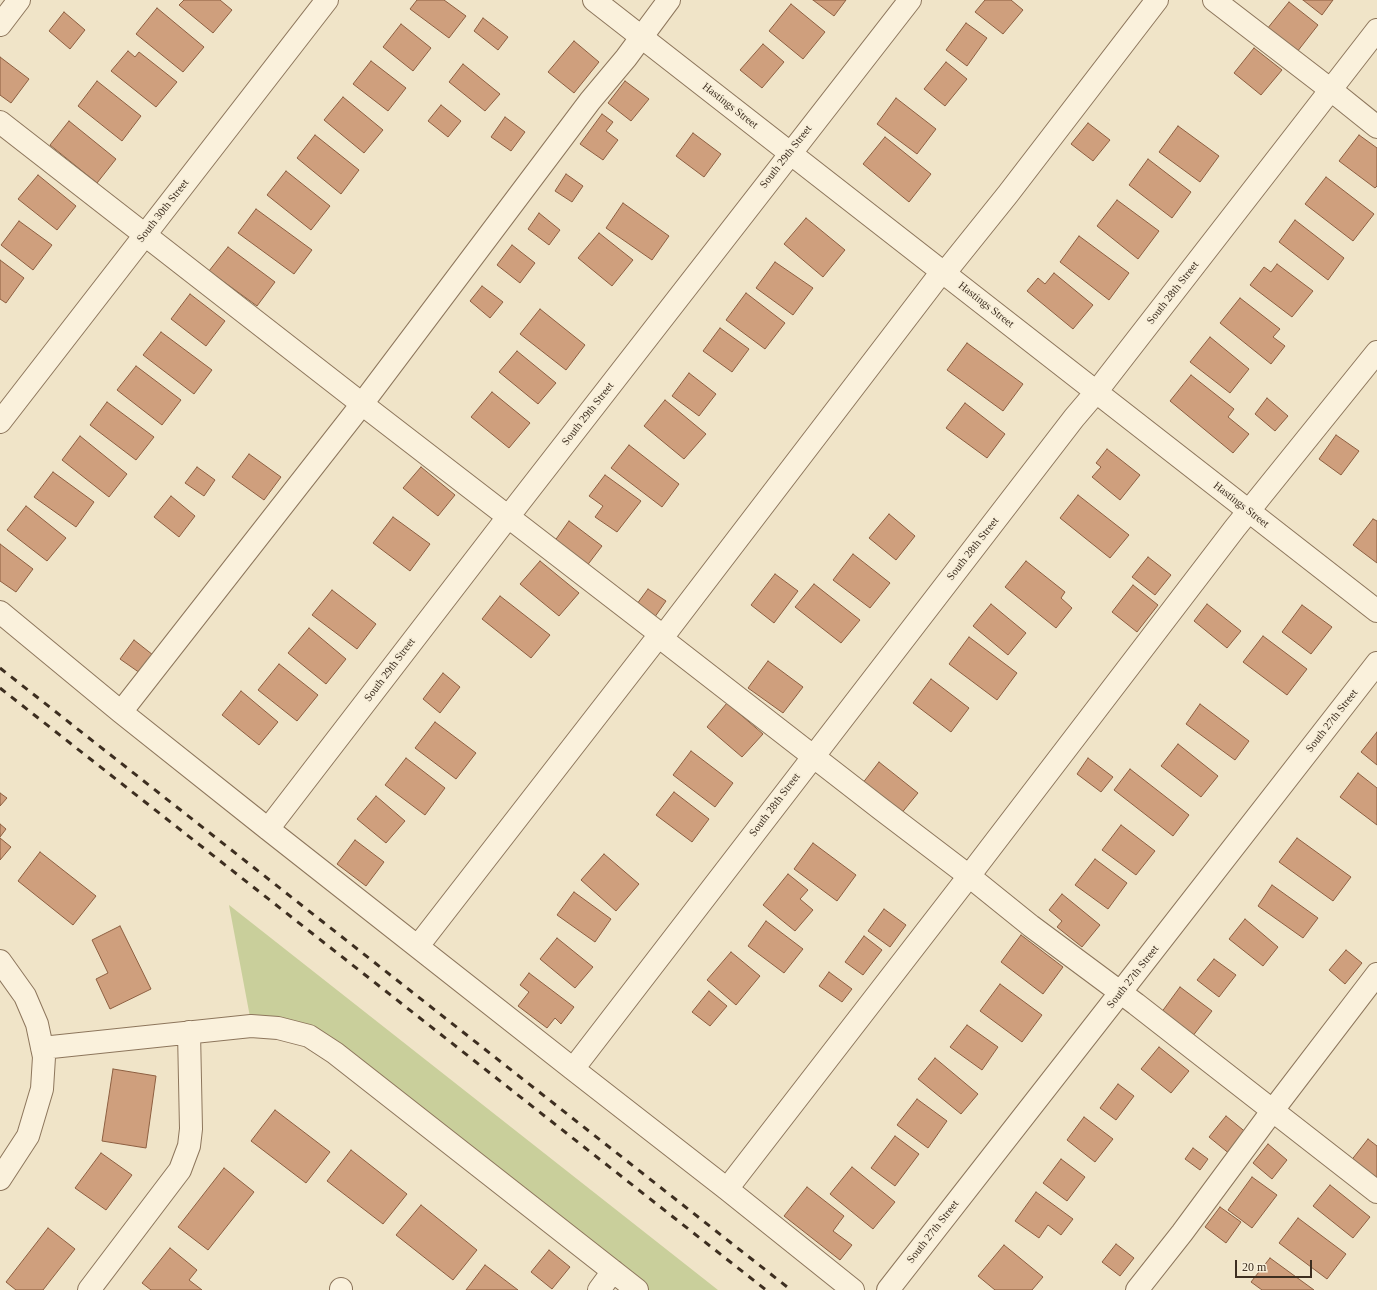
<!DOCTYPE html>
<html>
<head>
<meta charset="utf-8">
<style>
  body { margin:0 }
  #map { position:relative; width:1377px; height:1290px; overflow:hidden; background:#f0e4c8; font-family:Georgia,serif }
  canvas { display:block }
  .scale { position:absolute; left:1235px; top:1260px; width:77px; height:18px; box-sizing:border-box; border:2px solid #3d2e20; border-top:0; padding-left:5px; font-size:12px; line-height:14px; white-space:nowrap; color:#3d2e20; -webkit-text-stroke:3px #f7eed8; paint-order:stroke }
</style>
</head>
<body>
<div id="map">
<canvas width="1377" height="1290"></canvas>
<div class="scale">20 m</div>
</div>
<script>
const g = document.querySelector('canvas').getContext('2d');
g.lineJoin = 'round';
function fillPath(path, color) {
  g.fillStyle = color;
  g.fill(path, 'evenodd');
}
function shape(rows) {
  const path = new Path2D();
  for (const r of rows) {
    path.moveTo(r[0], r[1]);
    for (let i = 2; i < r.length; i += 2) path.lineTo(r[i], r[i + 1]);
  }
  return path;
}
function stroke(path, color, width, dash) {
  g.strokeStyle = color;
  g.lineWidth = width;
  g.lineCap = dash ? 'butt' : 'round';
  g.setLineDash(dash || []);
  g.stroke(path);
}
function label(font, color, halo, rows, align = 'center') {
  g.font = font + ' Georgia,serif';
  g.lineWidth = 3;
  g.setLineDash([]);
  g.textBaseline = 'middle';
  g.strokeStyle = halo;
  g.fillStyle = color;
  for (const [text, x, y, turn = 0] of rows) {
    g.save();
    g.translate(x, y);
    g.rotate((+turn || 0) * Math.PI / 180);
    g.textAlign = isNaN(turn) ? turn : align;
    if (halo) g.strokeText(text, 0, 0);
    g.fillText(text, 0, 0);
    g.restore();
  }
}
fillPath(shape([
  [229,905,718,1290,649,1290,332,1041,297,1021,250,1017]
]), '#c9cf9b');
const building = shape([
  [184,0,220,0,232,10,213,33,179,5,184,0],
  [417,0,444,0,466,16,449,38,410,9,417,0],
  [813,0,846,0,834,16,813,0],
  [985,0,1011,0,1023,10,1003,34,975,12,985,0],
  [1303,0,1333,0,1322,15,1303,0],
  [1289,2,1318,25,1297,52,1267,29,1289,2],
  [791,4,825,32,803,59,769,31,791,4],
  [157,8,204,47,183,72,136,34,157,8],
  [64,12,85,30,70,49,49,31,64,12],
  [483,18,508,37,498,50,474,31,483,18],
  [966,23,987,38,967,66,946,50,966,23],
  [401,24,431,48,413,71,383,47,401,24],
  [574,41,599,62,574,93,548,72,574,41],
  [763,44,784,62,762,88,740,70,763,44],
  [1254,48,1282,70,1261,95,1234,73,1254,48],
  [128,51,135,57,139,52,177,82,156,107,111,71,128,51],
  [0,57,29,79,11,103,0,95,0,57],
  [371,61,406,88,388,111,353,84,371,61],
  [946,62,967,79,945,106,924,89,946,62],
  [463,64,500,94,485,111,449,82,463,64],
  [97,81,141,116,122,141,78,106,97,81],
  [625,81,649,99,631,121,608,103,625,81],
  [343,97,383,130,364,153,324,120,343,97],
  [896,98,936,129,917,154,877,124,896,98],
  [441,105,461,121,448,137,428,121,441,105],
  [602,114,613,122,606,131,618,140,603,160,580,144,602,114],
  [505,117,525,132,511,151,491,137,505,117],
  [69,121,116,159,97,183,50,145,69,121],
  [1088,123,1110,140,1093,161,1071,144,1088,123],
  [1178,126,1219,156,1200,182,1159,152,1178,126],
  [693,133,721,154,704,177,676,156,693,133],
  [315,135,359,170,341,194,297,158,315,135],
  [1359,135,1377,148,1377,186,1375,188,1339,161,1359,135],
  [885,137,931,174,909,202,863,164,885,137],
  [1148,159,1191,192,1172,218,1129,185,1148,159],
  [286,171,330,206,311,230,267,195,286,171],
  [566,174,583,186,572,202,555,191,566,174],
  [38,175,76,206,57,230,18,199,38,175],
  [1326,177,1374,214,1353,241,1305,204,1326,177],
  [1117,200,1159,231,1138,259,1097,226,1117,200],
  [623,203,669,236,652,260,606,228,623,203],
  [256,209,312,250,294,274,238,233,256,209],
  [539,213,560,230,549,245,528,229,539,213],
  [806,218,845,250,823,277,784,244,806,218],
  [1295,220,1344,258,1328,280,1279,242,1295,220],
  [19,221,52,245,33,270,1,245,19,221],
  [599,233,633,260,612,286,578,258,599,233],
  [1079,236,1129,273,1109,300,1060,262,1079,236],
  [512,245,535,263,520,283,497,265,512,245],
  [228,247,275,282,257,306,209,271,228,247],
  [0,260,24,278,6,303,0,299,0,260],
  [775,262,813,288,793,315,756,288,775,262],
  [1277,264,1313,291,1292,317,1250,285,1264,267,1271,272,1277,264],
  [1054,273,1093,305,1073,329,1027,291,1038,278,1045,284,1054,273],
  [482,286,503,302,490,318,470,301,482,286],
  [746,293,785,323,765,349,726,320,746,293],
  [190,294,225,321,206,346,171,319,190,294],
  [1240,298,1280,329,1273,337,1285,346,1271,364,1220,323,1240,298],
  [540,309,585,345,566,370,520,334,540,309],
  [720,328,749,349,732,372,703,351,720,328],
  [161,332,212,370,194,394,143,355,161,332],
  [1210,337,1249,369,1230,393,1190,362,1210,337],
  [967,343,1023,384,1003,411,947,370,967,343],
  [517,351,556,383,538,404,499,372,517,351],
  [136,366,181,400,162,425,117,390,136,366],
  [689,373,716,394,699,416,672,396,689,373],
  [1191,375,1234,409,1228,417,1249,434,1233,453,1170,401,1191,375],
  [492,392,530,423,509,448,471,417,492,392],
  [1267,398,1288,416,1275,431,1255,414,1267,398],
  [665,400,706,434,684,459,644,426,665,400],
  [107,402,154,437,136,460,90,425,107,402],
  [965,403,1005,434,987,458,946,428,965,403],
  [1336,435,1359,451,1341,475,1319,459,1336,435],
  [80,436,127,474,109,497,62,460,80,436],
  [629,445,679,484,662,507,611,468,629,445],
  [1107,449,1140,475,1120,500,1092,477,1101,467,1096,463,1107,449],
  [249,454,281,477,264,500,232,477,249,454],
  [197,467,215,480,204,496,185,483,197,467],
  [421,467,455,495,438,516,403,488,421,467],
  [53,472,94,502,76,527,34,497,53,472],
  [605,475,641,501,617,532,595,517,603,506,589,496,605,475],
  [1078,495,1129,535,1110,558,1060,518,1078,495],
  [171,496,195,516,179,537,154,517,171,496],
  [26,506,66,538,47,561,7,530,26,506],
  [889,514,915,536,896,560,869,538,889,514],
  [393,517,430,544,410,571,373,543,393,517],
  [1373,519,1377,521,1377,563,1353,545,1373,519],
  [569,521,602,546,586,567,554,542,569,521],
  [0,544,33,569,16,592,0,581,0,544],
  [853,554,890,583,870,608,833,580,853,554],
  [1148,557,1171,575,1155,595,1132,577,1148,557],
  [540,561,579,593,559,616,520,584,540,561],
  [1026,561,1065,592,1061,598,1072,608,1056,628,1005,587,1026,561],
  [775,574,798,591,774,623,751,605,775,574],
  [814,584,860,620,841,643,795,607,814,584],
  [1133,585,1158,605,1137,632,1112,612,1133,585],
  [648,589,666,601,652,621,634,608,648,589],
  [332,590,376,624,357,649,312,615,332,590],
  [500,596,550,635,531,658,482,619,500,596],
  [991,604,1026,633,1008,655,973,626,991,604],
  [1207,604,1241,631,1227,648,1194,621,1207,604],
  [1302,605,1332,627,1311,654,1282,632,1302,605],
  [309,628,346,659,326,684,288,653,309,628],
  [1263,636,1307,669,1287,695,1243,662,1263,636],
  [969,637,1017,673,997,700,949,664,969,637],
  [134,640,153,655,140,673,120,659,134,640],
  [768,661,803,687,783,713,748,688,768,661],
  [279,664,318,695,297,721,258,690,279,664],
  [443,673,460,687,440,713,423,699,443,673],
  [931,679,969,708,951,732,913,703,931,679],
  [241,691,278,722,259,745,222,715,241,691],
  [727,703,763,734,742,757,707,727,727,703],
  [1200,704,1249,741,1235,760,1186,724,1200,704],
  [435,722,476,753,456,779,415,748,435,722],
  [1377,732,1377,765,1361,752,1377,732],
  [1178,744,1218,776,1201,797,1161,766,1178,744],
  [691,751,733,783,715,807,673,775,691,751],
  [406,758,445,788,425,815,385,785,406,758],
  [1088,758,1113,777,1101,792,1077,774,1088,758],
  [879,762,918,793,900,815,862,784,879,762],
  [1130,769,1189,815,1173,836,1114,790,1130,769],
  [1358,773,1377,788,1377,825,1340,797,1358,773],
  [674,792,709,819,692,842,656,815,674,792],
  [0,793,7,798,0,806,0,793],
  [376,796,405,821,386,843,357,819,376,796],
  [0,824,6,829,0,837,0,824],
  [1121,825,1155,851,1136,875,1102,850,1121,825],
  [0,838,11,847,0,860,0,838],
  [1297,838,1351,877,1333,901,1279,862,1297,838],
  [355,840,384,862,366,886,337,864,355,840],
  [813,843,856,875,837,901,794,869,813,843],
  [40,852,96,896,73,925,18,881,40,852],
  [604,854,639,884,616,911,581,880,604,854],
  [1095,859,1127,883,1108,909,1075,885,1095,859],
  [788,874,808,890,800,899,813,910,795,931,763,905,788,874],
  [1272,885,1318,918,1303,938,1258,906,1272,885],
  [574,892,611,919,595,942,557,915,574,892],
  [1062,894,1100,925,1082,947,1057,927,1062,921,1049,910,1062,894],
  [884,909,906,925,890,947,868,931,884,909],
  [1245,919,1278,947,1263,966,1229,939,1245,919],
  [766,921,803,949,784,973,748,946,766,921],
  [120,926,151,989,110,1009,96,979,108,973,92,940,120,926],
  [1021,935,1063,967,1043,994,1001,962,1021,935],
  [864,936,882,950,863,975,845,962,864,936],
  [557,938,593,967,575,988,540,959,557,938],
  [1346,950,1362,963,1345,984,1329,970,1346,950],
  [731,952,760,976,736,1005,707,980,731,952],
  [1214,959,1236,975,1219,997,1197,980,1214,959],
  [829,972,852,989,842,1002,819,986,829,972],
  [529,973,574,1007,561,1024,555,1018,547,1028,518,1006,529,992,520,985,529,973],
  [1000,984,1042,1015,1022,1042,980,1011,1000,984],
  [1180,987,1212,1011,1192,1037,1161,1013,1180,987],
  [709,991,727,1006,710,1026,692,1012,709,991],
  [967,1025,998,1047,982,1070,950,1047,967,1025],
  [1159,1047,1189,1071,1171,1093,1141,1069,1159,1047],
  [935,1058,978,1094,961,1114,918,1079,935,1058],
  [113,1069,156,1076,146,1148,102,1141,113,1069],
  [1118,1084,1134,1096,1116,1120,1100,1108,1118,1084],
  [917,1099,947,1121,928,1148,897,1125,917,1099],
  [275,1110,330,1152,306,1183,251,1141,275,1110],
  [1226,1116,1248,1134,1231,1155,1209,1137,1226,1116],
  [1084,1117,1113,1139,1095,1162,1067,1140,1084,1117],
  [895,1136,919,1154,895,1186,871,1168,895,1136],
  [1368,1139,1377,1146,1377,1185,1350,1162,1368,1139],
  [1268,1144,1287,1160,1272,1179,1253,1163,1268,1144],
  [1193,1148,1208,1159,1200,1170,1185,1159,1193,1148],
  [351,1150,407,1194,383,1224,327,1181,351,1150],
  [101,1153,132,1175,106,1210,75,1188,101,1153],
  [1061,1159,1085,1177,1067,1201,1043,1183,1061,1159],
  [852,1167,895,1202,873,1229,830,1194,852,1167],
  [224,1168,254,1192,208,1250,178,1227,224,1168],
  [1252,1177,1277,1195,1252,1228,1228,1210,1252,1177],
  [1330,1185,1370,1217,1353,1238,1313,1206,1330,1185],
  [807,1187,844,1216,833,1231,852,1245,840,1260,784,1216,807,1187],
  [1036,1192,1073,1219,1061,1235,1048,1225,1039,1238,1015,1221,1036,1192],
  [421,1205,477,1250,453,1280,396,1235,421,1205],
  [1220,1207,1241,1222,1226,1243,1205,1227,1220,1207],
  [1298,1218,1346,1254,1327,1279,1279,1243,1298,1218],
  [48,1228,75,1249,43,1290,16,1290,6,1282,48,1228],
  [1116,1244,1134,1258,1120,1276,1102,1262,1116,1244],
  [1004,1245,1043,1277,1032,1290,995,1290,978,1276,1004,1245],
  [170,1248,197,1270,189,1280,202,1290,151,1290,142,1283,170,1248],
  [549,1250,570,1267,552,1289,531,1272,549,1250],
  [1270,1258,1314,1290,1262,1290,1251,1282,1270,1258],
  [485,1265,518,1290,466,1290,485,1265]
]);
fillPath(building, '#cf9f7d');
stroke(building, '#8d5f41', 1);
const minor = shape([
  [594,0,1377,611],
  [1214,0,1331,90,1377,127],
  [0,25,19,0],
  [0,122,362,404,655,630,666,642,881,809,969,876,1031,926,1136,1004,1377,1192],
  [0,422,327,0],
  [0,612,121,712,268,829,573,1069,727,1189,853,1290],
  [121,712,362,404,590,101,626,58,669,0],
  [268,829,508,517,910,0],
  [418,946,654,642,668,630,937,278,951,265,1008,194,1157,0],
  [0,961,25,996,37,1024,44,1057,42,1089,28,1136,0,1179],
  [42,1048,251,1026,278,1028,309,1036,335,1053,637,1290],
  [573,1069,1074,418,1097,391,1377,30],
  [727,1189,969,876,1235,528,1377,352],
  [89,1290,180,1170,189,1146,191,1129,189,1032],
  [341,1290,341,1289],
  [599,1290,613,1271],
  [888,1290,1120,993,1377,663],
  [1137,1290,1182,1233,1273,1110,1377,974]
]);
stroke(minor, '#8d765c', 24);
stroke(minor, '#faf1dc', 22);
stroke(shape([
  [0,668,791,1290],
  [0,688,766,1290]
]), '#3d2e20', 3, [7, 7]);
label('11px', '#3d2e20', '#f7eed8', [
  ["Hastings Street",730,106,38],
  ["South 29th Street",786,157,-52],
  ["South 30th Street",163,211,-52],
  ["South 28th Street",1173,293,-52],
  ["Hastings Street",986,305,38],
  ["South 29th Street",588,414,-52],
  ["Hastings Street",1241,505,38],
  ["South 28th Street",973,549,-52],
  ["South 29th Street",390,670,-53],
  ["South 27th Street",1332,721,-52],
  ["South 28th Street",775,805,-53],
  ["South 27th Street",1133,977,-52],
  ["South 27th Street",933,1232,-52]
]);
</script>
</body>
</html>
